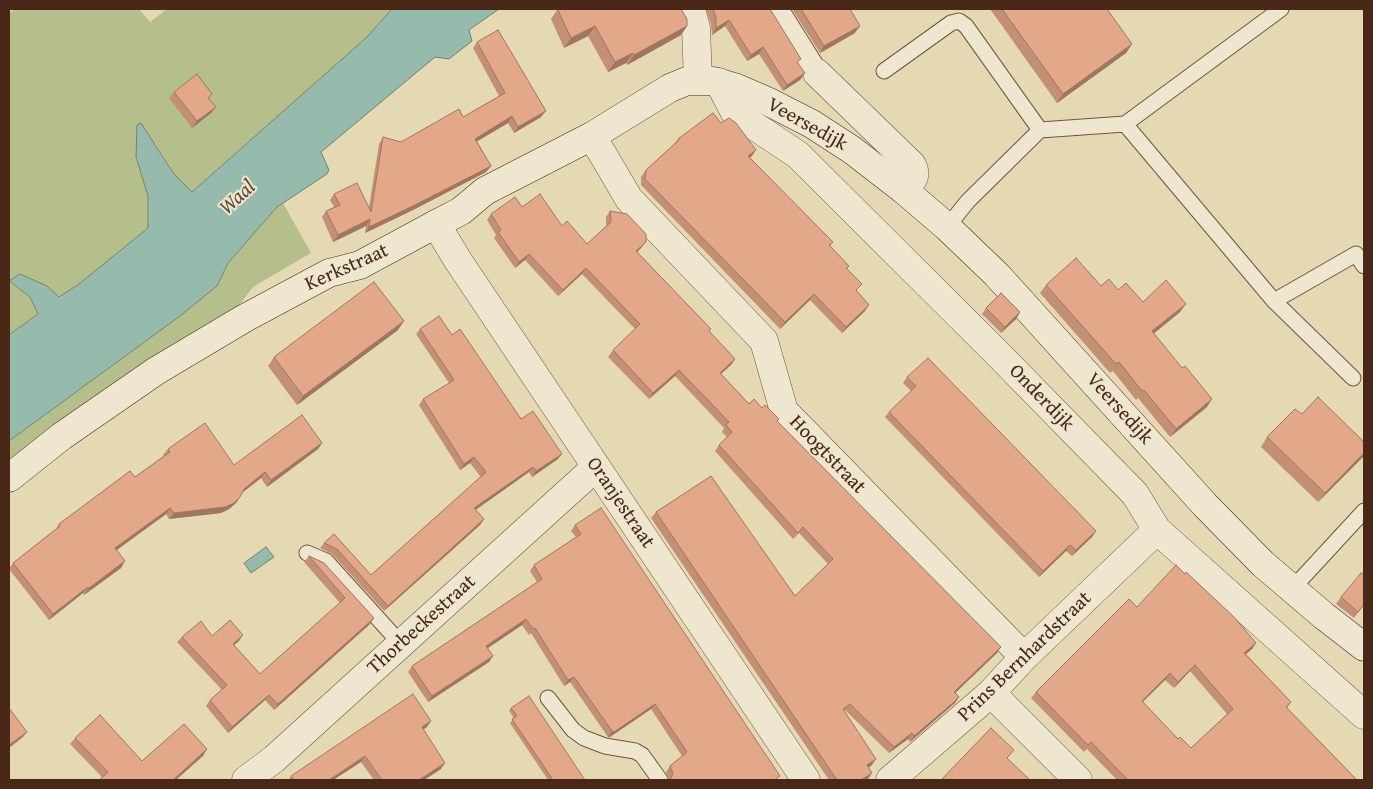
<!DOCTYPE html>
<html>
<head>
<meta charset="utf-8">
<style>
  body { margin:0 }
  #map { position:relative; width:1373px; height:789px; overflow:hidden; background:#e5d9b3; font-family:"Gentium Book Plus",serif }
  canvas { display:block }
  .frame { position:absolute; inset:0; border:10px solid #4a2818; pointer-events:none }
</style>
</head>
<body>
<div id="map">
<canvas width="1373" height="789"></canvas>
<div class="frame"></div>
</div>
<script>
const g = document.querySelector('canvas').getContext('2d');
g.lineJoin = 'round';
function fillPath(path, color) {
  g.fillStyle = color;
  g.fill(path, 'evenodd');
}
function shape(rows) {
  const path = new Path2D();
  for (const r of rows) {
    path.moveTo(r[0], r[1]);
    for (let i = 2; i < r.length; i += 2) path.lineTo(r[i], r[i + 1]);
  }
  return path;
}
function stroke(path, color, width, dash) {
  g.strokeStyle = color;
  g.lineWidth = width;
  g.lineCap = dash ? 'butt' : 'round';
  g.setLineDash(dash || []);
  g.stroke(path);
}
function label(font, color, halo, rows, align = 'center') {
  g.font = font + ' "Gentium Book Plus",serif';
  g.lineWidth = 4;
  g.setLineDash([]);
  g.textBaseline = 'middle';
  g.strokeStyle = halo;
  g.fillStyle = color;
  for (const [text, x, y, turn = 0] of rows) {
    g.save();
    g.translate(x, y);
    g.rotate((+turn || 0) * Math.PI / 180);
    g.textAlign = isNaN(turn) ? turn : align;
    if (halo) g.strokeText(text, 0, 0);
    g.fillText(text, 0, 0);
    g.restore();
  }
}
fillPath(shape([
  [16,9,139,9,150,22,167,9,392,9,367,37,192,192,174,174,155,143,136,157,148,196,148,228,79,284,59,297,47,286,20,274,9,281,9,13],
  [283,203,311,253,253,287,237,308,9,472,9,441,180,316,217,286,228,263,277,207],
  [9,282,30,297,38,314,9,335]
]), '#b5bf8c');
const water = shape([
  [392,9,499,9,469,30,472,41,449,59,435,57,321,152,329,170,327,174,277,207,228,263,217,286,180,316,9,441,9,335,38,314,30,297,9,281,20,274,47,286,59,297,79,284,148,228,148,196,136,157,137,125,141,123,174,174,192,192,367,37,392,9],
  [266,547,274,557,251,573,244,563,266,547]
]);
fillPath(water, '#96baab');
stroke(water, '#788070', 1);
const service = shape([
  [884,71,951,23,959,21,966,26,1040,130,968,201,947,227],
  [1125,124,1274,301,1356,254,1364,266],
  [1040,130,1125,124,1281,9],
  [1274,301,1353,378],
  [307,553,326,561,401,644],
  [1292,589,1364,511],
  [548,698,573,730,584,738,605,746,635,751,642,755,660,780]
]);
const pedestrian = shape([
  [777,9,817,73]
]);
const minor = shape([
  [691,9,696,28,698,80],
  [817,73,912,165,914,170,914,177,905,191],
  [719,82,735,113,798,155,997,353,1135,494,1157,530,1364,715],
  [592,136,629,199,764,341,784,411,1024,657],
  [436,224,457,259,806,780],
  [991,693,1078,780],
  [246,780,274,759,596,467],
  [890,780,991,693,1024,657,1157,530]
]);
const secondary = shape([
  [9,478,62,436,156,371,245,318,329,273,360,265,436,224,461,211,485,191,592,136,670,88,687,81,713,81,737,88,767,101,812,124,852,150,905,191,947,227,997,275,1205,505,1263,564,1324,616,1364,647]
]);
stroke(service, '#71543f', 17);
stroke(pedestrian, '#71543f', 24);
stroke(minor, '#71543f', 29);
stroke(secondary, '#4a2818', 29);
stroke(service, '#eee6ce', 15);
stroke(pedestrian, '#eee6ce', 22);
stroke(minor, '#eee6ce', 28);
stroke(secondary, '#eee6ce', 28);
fillPath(shape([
  [556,9,681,9,687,26,681,35,627,65,626,63,608,72,588,36,564,48,551,19,557,10],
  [706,9,770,9,798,64,805,73,800,80,783,91,759,54,747,61,725,26,712,35,711,24],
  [792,9,850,9,855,33,820,53],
  [990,9,1107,9,1132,44,1126,53,1057,103],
  [477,42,541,117,514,133,508,123,477,141,491,166,486,172,413,210,365,233,366,226,333,242,322,217,326,211,334,207,330,200,334,194,369,207,379,144,383,137,401,142,463,117,499,96,473,48],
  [174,92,212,94,209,99,216,107,211,113,192,128,169,98],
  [721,123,752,156,749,158,833,242,830,246,849,266,847,269,865,311,842,333,810,300,780,329,641,185,641,177,646,170,674,144,678,139],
  [522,207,562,226,587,244,606,226,606,217,610,211,641,248,637,252,711,329,709,331,735,359,731,365,721,374,749,404,762,408,777,421,997,653,955,693,959,697,955,703,910,742,908,739,889,753,845,710,844,711,876,759,871,766,869,767,868,779,866,780,829,780,651,518,656,512,795,596,828,564,799,533,793,539,715,451,719,445,727,437,722,432,724,428,675,376,649,399,608,357,613,350,635,329,582,274,558,296,525,260,515,268,494,238,496,235,487,220,491,214],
  [1046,285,1101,286,1118,290,1143,302,1180,312,1154,333,1207,407,1170,437,1138,398,1136,400,1113,371,1110,373,1040,293],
  [986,308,1020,312,1016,319,1001,333,982,314],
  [420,329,452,335,521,419,558,459,532,477,529,472,475,510,484,519,480,525,384,611,333,555,320,548,324,543,334,534,371,575,481,477,470,463,460,470,419,405,423,399,449,383,416,334],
  [398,330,297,405,268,366,274,357],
  [907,377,1096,531,1092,537,1072,556,1066,551,1039,577,885,417,889,412,911,391,903,383],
  [1302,414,1363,457,1318,502,1261,447,1267,437],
  [322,443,318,449,267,487,261,478,242,493,236,503,229,509,221,513,169,519,166,514,117,550,121,568,84,595,83,593,49,620,9,569,13,563,55,530,59,524,135,477,164,456,163,455,168,449,234,465],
  [575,525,777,780,669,780,666,772,670,766,682,756,651,709,610,737,608,737,570,682,564,686,531,633,529,635,522,625,488,648,493,656,489,662,428,702,408,672,412,666,537,582,530,571,534,565,576,537,571,531],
  [309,556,370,624,274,710,265,700,228,733,206,706,210,700,222,690,177,642,182,637,212,636,239,641,234,645,260,674,340,603,304,562],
  [1341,597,1364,605,1354,618,1336,604],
  [1137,607,1256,643,1252,649,1246,654,1291,702,1287,708,1357,780,1117,780,1087,749,1084,752,1031,698,1036,692],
  [1190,671,1227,714,1191,748,1178,739,1143,702,1165,680,1174,688],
  [511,708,585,780,548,780,510,723,514,718,509,711],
  [427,727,423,730,441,769,424,780,374,780,361,762,333,780,288,780,291,776],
  [75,738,142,761,207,749,203,756,102,777,70,744]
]), '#c39076');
fillPath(shape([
  [729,20,725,26,712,35,716,28],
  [595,26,588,36,564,48,571,38],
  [687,26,681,35,627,65,634,55],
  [860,26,855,33,820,53,824,46],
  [1132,44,1126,53,1057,103,1063,94],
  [763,47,759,54,747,61,751,55],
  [633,53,626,63,608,72,615,62],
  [805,73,800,80,783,91,787,85],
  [216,107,211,113,192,128,197,121],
  [546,111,541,117,514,133,518,127],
  [512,116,508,123,471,145,475,139],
  [756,150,752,156,743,162,748,156],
  [491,166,486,172,413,210,365,233,369,227],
  [370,219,366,226,333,242,338,235],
  [646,242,641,248,632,257,636,251],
  [529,254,525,260,515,268,519,262],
  [586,268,582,274,558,296,563,290],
  [814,294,810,300,780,329,785,322],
  [1186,304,1180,312,1146,340,1152,331],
  [869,305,865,311,842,333,846,327],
  [1020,312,1016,319,1001,333,1005,327],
  [404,321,398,330,297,405,303,396],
  [735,359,731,365,715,379,720,373],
  [679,370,675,376,649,399,653,393],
  [1212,399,1207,407,1170,437,1176,429],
  [322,443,318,449,267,487,271,480],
  [1364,453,1364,455,1363,457,1318,502,1325,493],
  [562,454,558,459,532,477,536,471],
  [474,457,470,463,460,470,464,464],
  [533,467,529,472,470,514,474,508],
  [265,472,261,478,239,495,244,489],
  [240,497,236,503,229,509,221,513,169,519,174,513],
  [170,508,166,514,111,554,115,548],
  [484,519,480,525,384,611,388,606],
  [1096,531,1092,537,1072,556,1076,550],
  [1070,545,1066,551,1039,577,1043,571],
  [125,561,121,568,84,595,89,588],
  [88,587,83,593,49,620,53,614],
  [374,618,370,624,274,710,278,704],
  [526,619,522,625,482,652,486,646],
  [243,635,239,641,229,649,233,644],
  [1256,643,1252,649,1240,659,1244,653],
  [1001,647,997,653,950,698,954,692],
  [493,656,489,662,428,702,432,696],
  [1195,665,1190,671,1174,688,1178,682],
  [1170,673,1165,680,1137,707,1142,701],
  [574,677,570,682,564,686,568,680],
  [269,695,265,700,228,733,232,727],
  [959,697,955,703,910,742,914,736],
  [655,704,651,709,610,737,608,737,612,731],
  [431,721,427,727,417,733,422,727],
  [27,732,23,737,9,748,9,745],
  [912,733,908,739,889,753,894,747],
  [207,749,203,756,176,780,173,780],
  [365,756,361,762,333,780,329,780],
  [876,759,871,766,863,771,867,765],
  [445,763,441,769,424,780,419,780],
  [872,773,868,779,866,780,861,780]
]), '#9f7660');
const building = shape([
  [559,9,681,9,687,19,687,26,634,55,633,53,615,62,595,26,571,38,558,10,559,9],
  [713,9,770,9,801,59,797,62,805,73,787,85,763,47,751,55,729,20,716,28,716,18,713,9],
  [801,9,850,9,860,26,824,46,801,9],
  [1002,9,1107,9,1132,44,1063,94,1002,9],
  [498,30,546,111,518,127,512,116,475,139,491,166,417,204,369,227,370,219,338,235,326,211,340,205,334,194,357,183,371,212,383,137,401,142,459,109,463,117,505,93,477,42,498,30],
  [197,74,212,94,208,98,216,107,197,121,174,92,197,74],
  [713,113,721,123,729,118,736,123,756,150,748,156,833,242,829,245,849,266,846,268,862,284,856,290,869,305,846,327,814,294,785,322,645,179,646,170,679,140,678,139,713,113],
  [540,194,562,226,567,221,587,244,611,222,610,211,627,214,646,234,646,242,636,251,711,329,709,331,735,359,720,373,749,404,754,399,762,408,765,405,779,419,777,421,1001,647,954,692,959,697,954,702,914,736,912,733,894,747,850,704,843,709,876,759,867,765,872,773,861,780,837,780,656,512,711,476,795,596,833,559,803,527,798,533,719,445,732,432,726,425,729,422,679,370,653,393,613,350,640,324,586,268,563,290,529,254,519,262,498,232,501,230,491,214,515,197,522,207,540,194],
  [1076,258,1101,286,1109,279,1118,290,1126,283,1143,302,1166,280,1186,304,1152,331,1182,368,1185,366,1212,399,1176,429,1144,390,1142,391,1119,362,1116,364,1046,285,1076,258],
  [374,282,404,321,303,396,274,357,374,282],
  [1001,293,1020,312,1005,327,986,308,1001,293],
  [439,316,452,335,460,329,521,419,533,411,562,454,536,471,533,467,474,508,484,519,388,606,337,549,324,543,334,534,371,575,486,472,474,457,464,464,423,399,454,380,420,329,439,316],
  [928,358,1096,531,1076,550,1070,545,1043,571,889,412,916,386,907,377,928,358],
  [1318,397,1364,442,1364,453,1325,493,1267,437,1295,409,1302,414,1318,397],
  [302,415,322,443,271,480,265,472,244,489,240,497,234,503,225,507,174,513,170,508,115,548,125,561,89,588,88,587,53,614,13,563,60,526,59,524,130,471,135,477,170,452,168,449,205,423,234,465,302,415],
  [601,508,780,776,774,780,670,780,673,774,670,766,687,752,655,704,614,732,612,731,574,677,568,680,535,628,533,629,526,619,486,646,493,656,432,696,412,666,542,579,534,565,581,534,575,525,601,508],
  [309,556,324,563,374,618,278,704,269,695,232,727,210,700,227,685,182,637,201,621,212,636,230,620,243,635,233,644,260,674,345,598,309,556],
  [1176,565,1185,574,1186,572,1234,617,1256,643,1244,653,1291,702,1286,707,1357,780,1128,780,1091,742,1088,745,1036,692,1129,599,1137,607,1176,565],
  [1195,665,1233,709,1191,748,1180,737,1178,739,1142,701,1170,673,1178,682,1195,665],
  [1361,573,1364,575,1364,604,1358,612,1341,597,1361,573],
  [413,694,431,721,422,727,445,763,419,780,382,780,365,756,329,780,294,780,291,776,413,694],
  [529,696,585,780,553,780,512,719,517,716,511,708,529,696],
  [9,708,27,732,9,745,9,708],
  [100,715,142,761,184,724,207,749,173,780,99,780,108,772,75,738,100,715],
  [991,728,1014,750,1007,758,1030,780,941,780,991,728]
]);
fillPath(building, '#e3a889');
stroke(building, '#9f7660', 1);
label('20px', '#4a2818', '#eee6ce', [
  ["Veersedijk",807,125,29],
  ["Kerkstraat",347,268,-24],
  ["Onderdijk",1041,398,46],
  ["Veersedijk",1119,409,48],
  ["Hoogtstraat",827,455,46],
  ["Oranjestraat",620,503,56],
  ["Thorbeckestraat",422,625,-42],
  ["Prins Bernhardstraat",1025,657,-44]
]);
label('italic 21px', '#5d4c3d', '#eee6ce', [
  ["Waal",238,198,-43]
]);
</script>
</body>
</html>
